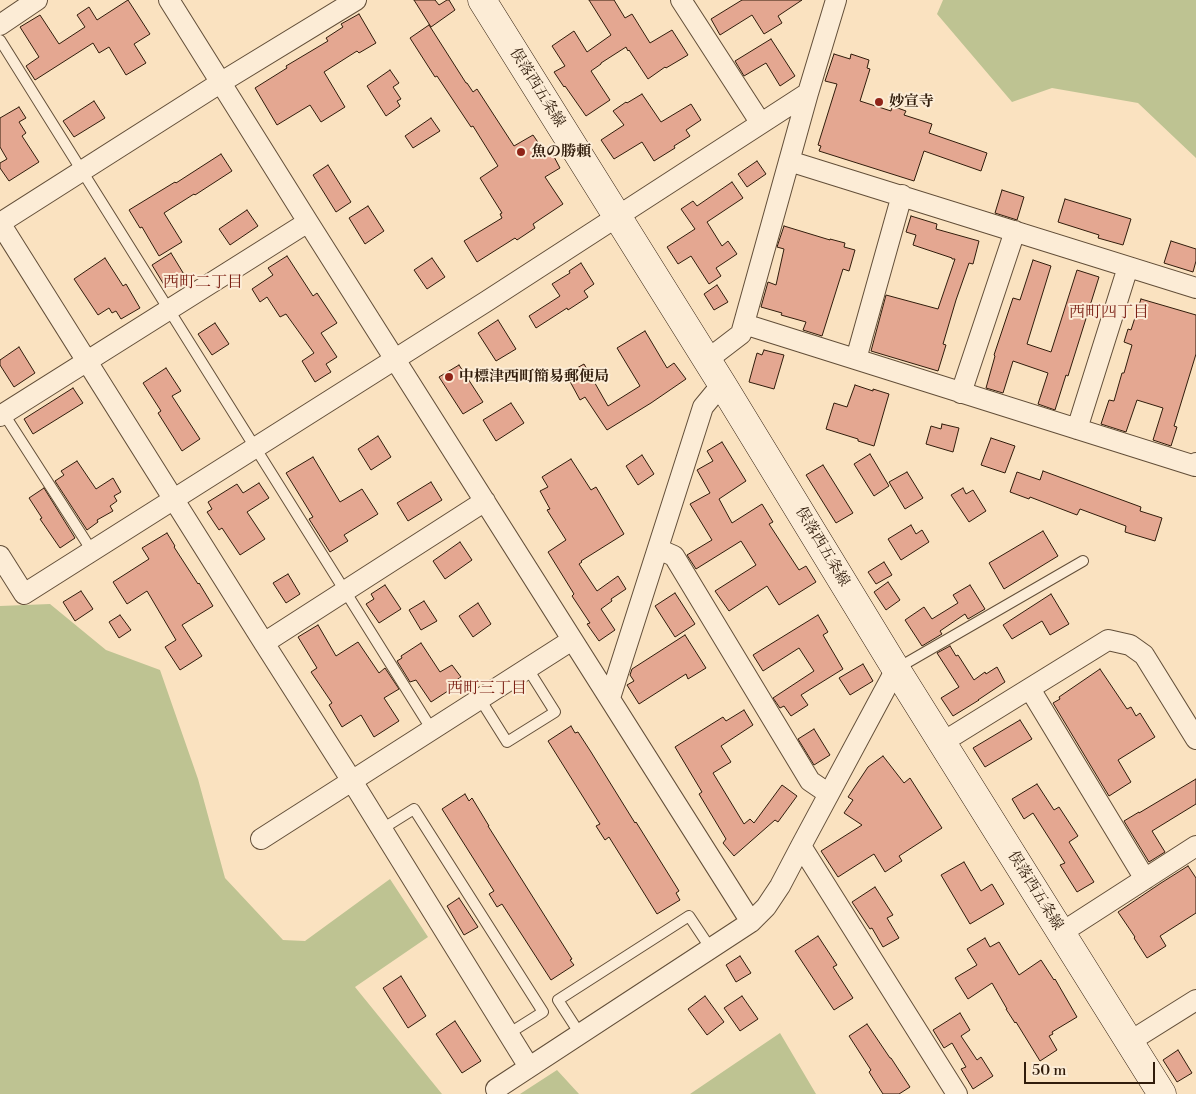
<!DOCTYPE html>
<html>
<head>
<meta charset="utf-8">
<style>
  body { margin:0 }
  #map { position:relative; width:1196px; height:1094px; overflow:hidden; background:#fae2c0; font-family:"Libre Bodoni",serif }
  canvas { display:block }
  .scale { position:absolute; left:1024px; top:1062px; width:131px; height:22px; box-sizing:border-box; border:2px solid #301c0b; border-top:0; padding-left:6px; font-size:15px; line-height:18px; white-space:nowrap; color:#301c0b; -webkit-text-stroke:4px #fcecd6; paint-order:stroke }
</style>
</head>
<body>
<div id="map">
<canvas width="1196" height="1094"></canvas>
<div class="scale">50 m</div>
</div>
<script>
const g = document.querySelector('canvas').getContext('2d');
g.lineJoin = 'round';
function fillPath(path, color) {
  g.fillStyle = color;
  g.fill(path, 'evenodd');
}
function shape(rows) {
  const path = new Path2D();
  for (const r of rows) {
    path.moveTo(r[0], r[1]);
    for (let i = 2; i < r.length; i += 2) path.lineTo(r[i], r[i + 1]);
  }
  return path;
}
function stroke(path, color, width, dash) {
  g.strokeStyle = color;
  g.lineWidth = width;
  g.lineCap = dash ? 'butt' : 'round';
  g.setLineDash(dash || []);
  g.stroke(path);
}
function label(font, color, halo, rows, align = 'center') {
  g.font = font + ' "Libre Bodoni","Noto Serif JP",serif';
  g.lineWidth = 4;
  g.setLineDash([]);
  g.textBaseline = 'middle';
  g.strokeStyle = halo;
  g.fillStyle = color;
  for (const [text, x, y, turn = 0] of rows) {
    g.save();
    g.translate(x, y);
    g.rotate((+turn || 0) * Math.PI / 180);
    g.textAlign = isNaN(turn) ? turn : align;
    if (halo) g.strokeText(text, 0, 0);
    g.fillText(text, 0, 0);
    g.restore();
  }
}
fillPath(shape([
  [943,0,1196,0,1196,158,1138,103,1052,88,1012,102,937,14],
  [50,604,106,650,160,670,198,779,225,878,283,940,305,941,390,879,428,937,355,987,442,1094,0,1094,0,606],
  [780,1033,816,1094,690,1094],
  [557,1070,579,1094,520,1094]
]), '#bec392');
const building = shape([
  [128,0,150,34,134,44,146,63,126,75,109,47,99,53,93,43,35,80,26,66,39,57,20,27,40,15,59,44,85,27,77,15,89,7,97,20,128,0],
  [414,0,435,0,439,5,447,0,449,0,455,10,431,27,414,0],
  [589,0,614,0,625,18,632,14,650,43,672,30,688,55,666,68,665,67,648,79,629,50,628,51,626,47,601,63,601,64,591,71,610,100,586,116,565,86,564,87,554,72,565,66,552,46,574,31,587,52,611,35,589,0],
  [742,0,802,0,778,16,782,23,764,34,752,15,720,35,711,19,742,0],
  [359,14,376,43,359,53,357,51,324,72,345,107,321,122,310,105,277,125,255,88,287,68,286,66,328,41,326,38,343,27,341,24,359,14],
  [429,25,466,83,467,83,473,92,477,89,514,146,533,135,546,154,551,151,560,168,545,177,563,204,533,224,535,228,517,240,515,238,477,262,464,241,502,218,500,214,502,213,480,178,498,166,473,126,471,127,437,76,435,77,410,38,429,25],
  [771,39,795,76,780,86,766,63,744,76,735,61,771,39],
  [834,54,850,59,851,54,869,60,867,68,870,69,860,101,891,111,892,106,906,111,904,115,932,124,929,133,987,153,981,171,924,151,914,181,819,151,821,146,818,145,837,84,825,81,834,54],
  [390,70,399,83,393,87,401,99,397,101,400,106,386,116,367,86,390,70],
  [642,94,661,122,691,104,701,120,686,130,690,136,674,146,675,148,654,161,642,142,614,159,601,140,624,125,613,111,626,102,627,103,642,94],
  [94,101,105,118,74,137,63,121,94,101],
  [19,107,26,118,19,122,26,133,22,136,39,162,9,181,0,168,0,163,7,159,0,147,0,118,19,107],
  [431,118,440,131,413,148,405,136,431,118],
  [221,154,232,171,195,195,194,194,164,213,182,242,159,256,142,227,140,228,129,210,175,182,176,183,221,154],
  [757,161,766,174,747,187,738,174,757,161],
  [328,165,351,202,336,212,313,175,328,165],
  [732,182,743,198,707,222,722,246,728,241,737,254,716,268,721,276,709,284,691,256,678,264,667,247,695,229,681,209,693,201,697,206,732,182],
  [1002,190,1024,197,1017,220,995,213,1002,190],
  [1065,199,1131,219,1123,245,1098,238,1099,235,1058,222,1065,199],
  [368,206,384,231,365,244,349,218,368,206],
  [247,210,258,226,230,245,219,229,247,210],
  [911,216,937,224,936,229,979,241,973,264,969,263,956,300,943,344,946,345,938,371,871,351,886,295,938,309,955,259,952,259,952,258,913,245,916,235,906,232,911,216],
  [784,226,830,240,830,239,845,243,844,247,855,250,849,271,843,269,822,336,803,330,806,322,781,315,782,313,761,307,768,282,776,285,784,249,777,247,784,226],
  [1171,241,1196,249,1196,261,1193,272,1164,263,1171,241],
  [171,253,185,276,166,288,152,265,171,253],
  [287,256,313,296,317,293,337,323,321,333,337,357,326,364,331,372,315,382,302,361,314,353,286,314,280,317,267,297,260,302,252,289,273,275,268,268,287,256],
  [105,258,123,286,126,284,140,308,121,319,116,311,112,313,109,308,98,315,74,279,105,258],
  [432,258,445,277,427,289,414,270,432,258],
  [1033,260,1051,266,1027,344,1051,352,1077,270,1099,277,1068,376,1066,375,1055,410,1038,404,1048,373,1013,361,1003,393,986,388,995,356,994,355,1013,298,1020,300,1033,260],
  [581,263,594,284,584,291,588,297,568,310,567,308,536,328,529,316,560,296,552,284,570,273,569,271,581,263],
  [717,285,728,302,714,310,704,294,717,285],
  [1141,299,1196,315,1196,354,1174,426,1177,427,1171,446,1153,440,1163,408,1137,400,1126,432,1101,424,1109,400,1114,401,1122,373,1124,373,1132,345,1124,342,1128,329,1131,330,1141,299],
  [498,320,516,349,496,361,478,333,498,320],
  [215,323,229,344,212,355,198,334,215,323],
  [645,331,667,368,674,363,686,379,651,403,607,430,585,397,580,400,566,374,584,364,608,406,640,386,617,348,645,331],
  [19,347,35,373,14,387,0,365,0,360,19,347],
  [764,350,784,355,774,389,749,382,757,353,762,355,764,350],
  [459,365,483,402,463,414,439,377,459,365],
  [166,368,181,391,172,396,200,439,182,451,158,413,161,411,143,383,166,368],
  [855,385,873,391,873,389,889,394,874,446,858,441,858,439,826,429,834,403,847,407,855,385],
  [73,388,83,403,33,434,24,419,73,388],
  [511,403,524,423,496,441,483,420,511,403],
  [942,424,959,428,953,452,926,444,931,426,941,429,942,424],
  [378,436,391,457,371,470,358,449,378,436],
  [991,438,1015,446,1005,473,981,465,991,438],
  [722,442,746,481,719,499,732,523,762,504,773,522,769,524,799,570,806,566,816,582,779,605,767,586,729,611,715,591,756,565,741,541,696,569,687,555,712,540,690,504,710,493,697,470,713,461,707,451,722,442],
  [870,454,889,486,874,496,854,464,870,454],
  [642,455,654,474,638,485,626,466,642,455],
  [313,457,340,502,362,489,378,514,344,535,348,541,330,552,309,519,313,517,286,473,313,457],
  [571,459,591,490,596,487,624,534,581,561,582,562,579,564,597,591,618,576,626,589,611,599,612,601,601,609,615,630,599,641,587,624,590,623,572,596,574,594,548,552,566,540,547,510,550,509,540,491,548,487,542,477,571,459],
  [77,461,96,489,113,478,121,492,114,496,117,501,110,506,113,511,97,520,98,522,87,530,55,481,64,475,61,471,77,461],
  [823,465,853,513,836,523,806,475,823,465],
  [1043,471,1141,507,1140,511,1162,518,1155,541,1125,532,1126,526,1080,509,1077,515,1030,497,1029,499,1010,492,1017,472,1040,480,1043,471],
  [907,472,923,498,905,509,889,482,907,472],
  [431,482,442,500,408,521,397,503,431,482],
  [259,483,269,498,247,512,265,539,240,555,222,528,219,530,207,512,212,509,208,502,237,484,243,493,259,483],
  [44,488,75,538,60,548,40,519,42,518,29,498,44,488],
  [963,488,966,494,973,490,986,511,969,522,951,495,963,488],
  [911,525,916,534,922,530,929,542,901,560,888,539,911,525],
  [1043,531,1058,556,1004,589,989,563,1043,531],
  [167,533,175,546,174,547,198,584,199,583,213,606,182,625,202,656,180,670,165,647,176,640,147,591,127,604,113,582,149,559,142,548,167,533],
  [460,542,472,560,445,579,433,561,460,542],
  [884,562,892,575,876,584,868,572,884,562],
  [288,574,300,594,286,603,273,583,288,574],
  [888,582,900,600,886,610,874,592,888,582],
  [385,585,401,609,379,623,366,604,374,599,371,594,385,585],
  [970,585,985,609,968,619,965,614,940,631,942,634,922,646,905,620,924,607,932,619,958,603,953,595,970,585],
  [81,591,93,609,75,621,63,602,81,591],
  [675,593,695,624,675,637,655,606,675,593],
  [1051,594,1069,624,1050,635,1042,621,1012,639,1003,625,1051,594],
  [424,601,437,621,421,630,409,610,424,601],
  [478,603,491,624,473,637,459,616,478,603],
  [120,615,131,630,119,638,109,622,120,615],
  [818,615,828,632,823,635,843,669,801,695,808,705,791,716,784,706,780,708,773,698,814,671,799,648,763,671,753,655,818,615],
  [318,625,336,656,358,642,379,673,385,668,399,689,384,698,399,721,374,737,361,715,342,727,329,705,332,703,311,672,317,668,298,637,318,625],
  [685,635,706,668,688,679,686,674,639,704,627,685,634,681,630,675,632,669,685,635],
  [421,643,440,672,452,665,461,677,449,685,451,689,431,702,416,680,410,682,397,661,402,658,401,656,421,643],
  [950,646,956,656,958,655,974,680,985,672,986,674,997,667,1005,682,978,700,979,700,953,716,941,698,959,687,937,653,950,646],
  [863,664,873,681,850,695,839,678,863,664],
  [1100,669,1127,709,1131,707,1136,716,1140,713,1155,737,1118,760,1131,782,1109,796,1053,703,1060,699,1059,697,1100,669],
  [744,710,753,725,721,746,731,762,713,773,744,824,750,819,754,823,782,785,797,796,778,822,775,820,734,856,723,843,726,839,699,794,702,792,675,747,723,717,726,721,744,710],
  [1020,720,1032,739,985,767,973,748,1020,720],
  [571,726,575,733,578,732,591,752,635,823,636,822,679,891,676,893,680,900,657,914,609,837,605,840,596,826,600,824,548,741,571,726],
  [814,729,830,755,814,765,798,739,814,729],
  [883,756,904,783,910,778,942,828,899,856,902,861,885,872,874,854,838,877,821,851,862,825,844,813,853,800,848,797,868,767,883,756],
  [1196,779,1196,804,1152,831,1165,852,1149,862,1124,821,1139,812,1139,813,1196,779],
  [1037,784,1054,810,1059,807,1078,836,1069,842,1094,882,1077,892,1060,865,1065,863,1033,813,1024,819,1012,799,1037,784],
  [465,794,469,801,472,798,489,826,488,826,572,959,570,960,574,965,551,980,502,904,497,907,489,894,494,891,442,809,465,794],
  [964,862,981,891,992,884,1004,904,970,924,941,875,964,862],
  [1188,866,1196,878,1196,913,1160,936,1166,946,1147,958,1134,938,1135,937,1118,912,1161,883,1188,866],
  [875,887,893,915,887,918,899,938,883,947,872,928,870,929,852,902,875,887],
  [459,898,478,927,464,935,447,906,459,898],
  [818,936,837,965,833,967,853,998,834,1010,795,951,818,936],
  [985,938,990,947,999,942,1019,975,1041,960,1054,980,1055,979,1077,1017,1052,1032,1053,1034,1049,1036,1057,1050,1040,1061,1016,1022,1015,1023,1006,1009,1007,1009,992,983,968,999,955,978,977,965,967,949,985,938],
  [740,956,751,973,736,982,726,965,740,956],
  [401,976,426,1016,408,1028,383,988,401,976],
  [705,996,724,1022,707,1035,688,1009,705,996],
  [742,996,758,1019,740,1031,724,1008,742,996],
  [960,1013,970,1030,961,1036,977,1060,981,1057,993,1076,973,1089,961,1069,966,1067,952,1043,944,1048,933,1030,960,1013],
  [455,1021,481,1061,462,1073,436,1034,455,1021],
  [867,1024,890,1058,891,1058,910,1087,899,1094,883,1094,869,1072,871,1070,849,1036,867,1024],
  [1178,1050,1192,1073,1177,1082,1163,1060,1178,1050]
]);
fillPath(building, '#e4a791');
stroke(building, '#301c0b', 1);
const lane = shape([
  [0,40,432,730],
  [2,411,92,551],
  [896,669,1083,561],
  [480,699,507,742,555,712,528,669],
  [382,829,414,809,543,1012,508,1034],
  [580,1034,558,1000,689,916,711,949]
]);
const street = shape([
  [169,0,308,222,751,922],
  [681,0,760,122],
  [0,25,37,0],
  [789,161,1196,288],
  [0,223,264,643,352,781,529,1067],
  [0,223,220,83,356,0],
  [744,324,1195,466,1196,463],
  [856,359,902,195],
  [707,360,741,334,808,93],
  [961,393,1015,231],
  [0,416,308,222],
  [1077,429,1128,267],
  [658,549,674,556,810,781,829,794],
  [0,556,24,594,487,301,808,93,836,0],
  [264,643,485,501],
  [1030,689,1145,879],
  [610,698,703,407,722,384],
  [943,742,1108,640,1130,645,1144,655,1196,739],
  [261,839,572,640],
  [801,846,957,1094],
  [1061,933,1196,846],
  [1129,1042,1196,1000],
  [496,1089,751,922,766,907,780,886,801,846,896,669]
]);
const secondary = shape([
  [482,0,722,384,896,669,1162,1094]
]);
stroke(lane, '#624e38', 12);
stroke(street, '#624e38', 22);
stroke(secondary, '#301c0b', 29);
stroke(lane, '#fcecd6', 10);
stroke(street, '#fcecd6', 20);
stroke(secondary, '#fcecd6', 28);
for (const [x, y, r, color] of [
  [879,102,5,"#8f2418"],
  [521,152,5,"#8f2418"],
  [449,377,5,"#8f2418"]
]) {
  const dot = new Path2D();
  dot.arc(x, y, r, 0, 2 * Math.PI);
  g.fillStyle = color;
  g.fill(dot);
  stroke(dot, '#fcecd6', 2);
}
label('15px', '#301c0b', '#fcecd6', [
  ["俣落西五条線",537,88,58],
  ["俣落西五条線",822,547,59],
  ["俣落西五条線",1035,891,58]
]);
label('bold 15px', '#301c0b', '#fcecd6', [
  ["妙宣寺",889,102],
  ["魚の勝頼",531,152],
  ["中標津西町簡易郵便局",459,377]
], 'left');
label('16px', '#7a1f14', '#fcecd6', [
  ["西町二丁目",203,283],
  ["西町四丁目",1109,313],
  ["西町三丁目",487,689]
]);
</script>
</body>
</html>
